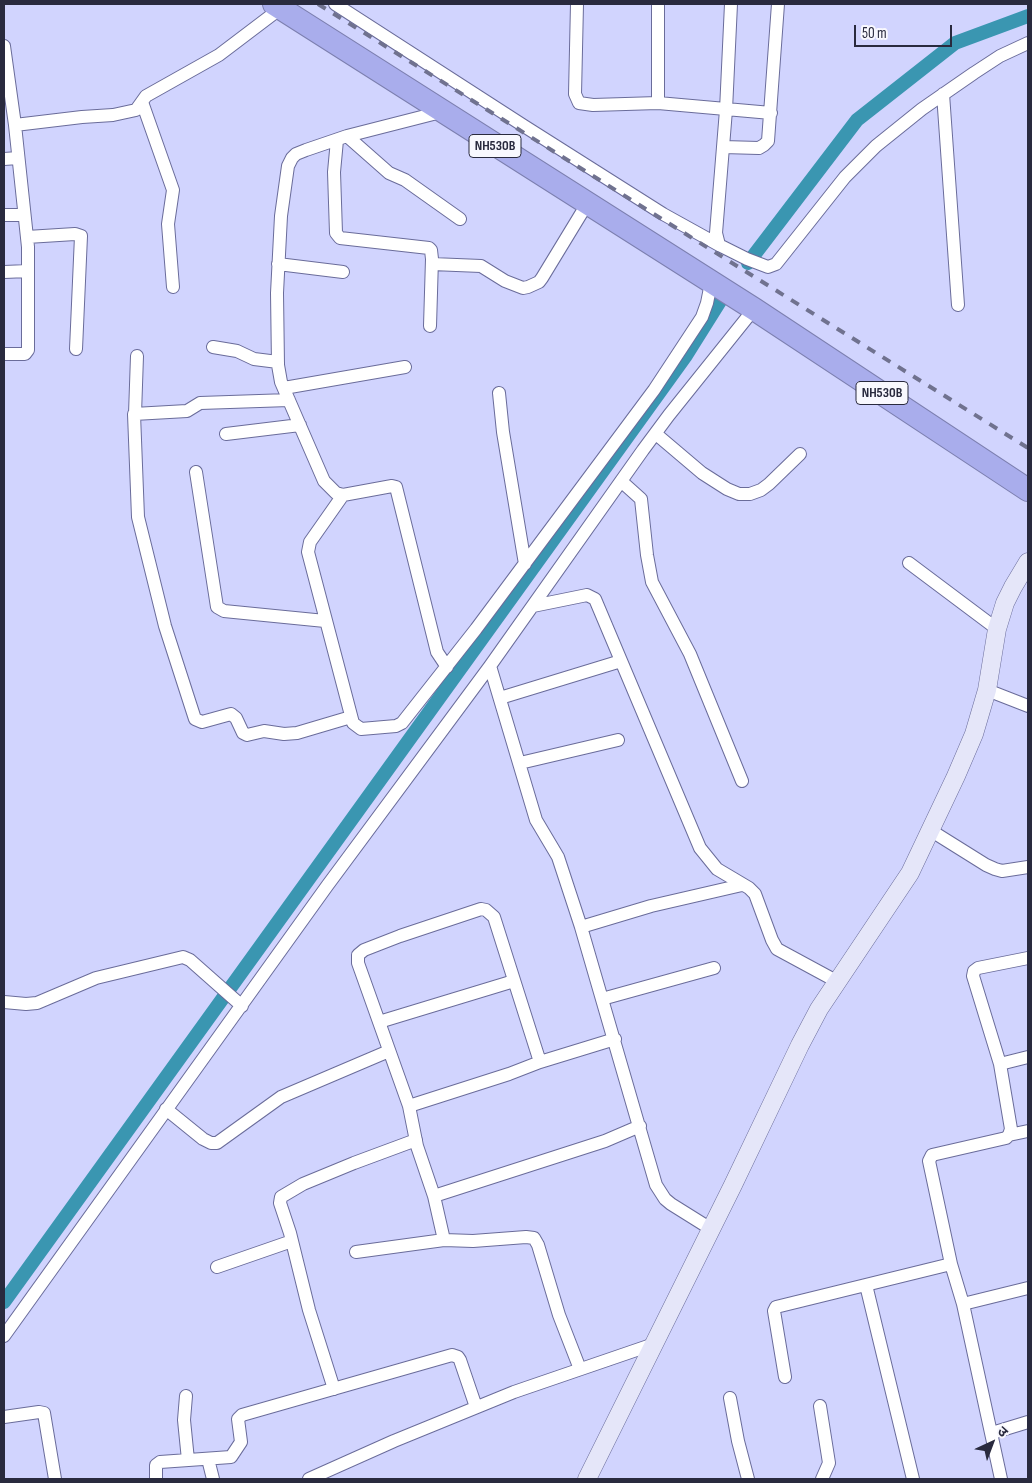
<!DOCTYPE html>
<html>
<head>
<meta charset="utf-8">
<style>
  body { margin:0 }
  #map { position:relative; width:1032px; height:1483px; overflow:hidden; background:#d1d4fe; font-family:"Sofia Sans Condensed","Noto Sans Devanagari",sans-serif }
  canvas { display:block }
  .frame { position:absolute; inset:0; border:5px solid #292a3e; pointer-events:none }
  .north { position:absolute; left:967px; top:1418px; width:50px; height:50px; -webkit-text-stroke:4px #f8f8fe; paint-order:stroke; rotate:43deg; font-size:14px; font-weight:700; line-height:20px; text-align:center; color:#292a3e }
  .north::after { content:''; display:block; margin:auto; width:18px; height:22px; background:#292a3e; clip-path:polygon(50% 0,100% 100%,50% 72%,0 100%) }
  .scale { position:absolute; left:854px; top:25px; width:98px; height:22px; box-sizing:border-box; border:2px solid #292a3e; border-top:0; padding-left:6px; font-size:15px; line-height:18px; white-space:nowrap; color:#292a3e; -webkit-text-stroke:4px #f8f8fe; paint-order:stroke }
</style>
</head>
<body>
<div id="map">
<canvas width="1032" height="1483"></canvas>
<div class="frame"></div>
<div class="north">उ</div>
<div class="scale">50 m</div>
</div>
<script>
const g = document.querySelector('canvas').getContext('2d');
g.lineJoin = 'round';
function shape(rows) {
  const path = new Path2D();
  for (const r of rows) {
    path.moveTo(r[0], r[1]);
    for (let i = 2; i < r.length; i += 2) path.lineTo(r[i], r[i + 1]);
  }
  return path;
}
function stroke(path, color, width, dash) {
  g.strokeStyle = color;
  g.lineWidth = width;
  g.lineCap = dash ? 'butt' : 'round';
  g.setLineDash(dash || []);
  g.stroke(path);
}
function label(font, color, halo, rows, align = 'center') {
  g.font = font + ' "Sofia Sans Condensed",sans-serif';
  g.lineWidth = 4.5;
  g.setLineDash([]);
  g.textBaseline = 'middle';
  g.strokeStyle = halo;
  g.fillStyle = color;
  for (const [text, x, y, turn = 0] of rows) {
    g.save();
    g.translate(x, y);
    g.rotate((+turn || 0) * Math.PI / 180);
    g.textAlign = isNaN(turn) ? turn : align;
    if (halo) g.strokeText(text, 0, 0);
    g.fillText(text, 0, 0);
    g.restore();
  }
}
stroke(shape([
  [748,263,857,120,955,43,1028,16],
  [4,1302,685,357,727,290]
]), '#3a96b1', 14);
const street = shape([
  [335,4,524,126,663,214,719,245,747,259,768,267,776,264,845,177,876,146,922,109,974,73,1000,56,1028,43],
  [577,4,575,94,579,103,593,105,658,103,771,113],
  [658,4,658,103],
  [4,46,15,125,28,247,28,350,25,354,4,354],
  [943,94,958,305],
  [142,102,173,190,168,224,173,287],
  [441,112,347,136,306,150,296,154,292,158,288,166,281,216,277,293,278,365,281,382,324,481,336,493,343,495,392,486,396,487,437,652,447,667],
  [15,125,82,117,113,115,136,110,146,96,219,55,281,8],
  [347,136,389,173,405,180,460,219],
  [337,140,334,172,336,233,340,238,429,248,431,250,432,259,430,326],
  [723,147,759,148,764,145,768,141,778,4],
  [4,159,18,158],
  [4,215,24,215],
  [27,237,75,234,81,236,76,349],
  [719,245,716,233,726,110,731,4],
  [278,264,343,272],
  [432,264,481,266,505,281,523,288,528,287,539,282,542,278,587,204],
  [4,272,28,271],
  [213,347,237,351,254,359,278,362],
  [284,388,405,367],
  [499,393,503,432,525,564],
  [289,400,200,403,187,411,134,414,138,517,165,626,195,719,202,722,231,714,236,718,243,733,247,735,264,731,284,734,297,733,351,717],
  [135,414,137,356],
  [226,434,300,425],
  [656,434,702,473,727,489,739,494,750,494,761,490,769,484,800,454],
  [196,472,217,607,224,611,325,621],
  [621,481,641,499,647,555,652,582,690,654,742,781],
  [343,495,310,542,308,552,353,723,361,729,396,726,402,723,476,629,654,390,702,317,707,303,711,283],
  [909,563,997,629],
  [533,606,587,595,595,599,700,848,717,869,749,888,755,894,772,940,777,949,838,982],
  [490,666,536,820,558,857,581,927,656,1185,665,1199,671,1204,711,1229],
  [987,690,1028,706],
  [500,698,621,661],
  [520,763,618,740],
  [930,830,986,865,995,869,1002,871,1028,867],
  [581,927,651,906,742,885],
  [602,999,714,968],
  [4,1002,26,1004,37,1003,96,978,183,957,190,960,242,1006],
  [379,1022,514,981],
  [1000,1064,1028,1057],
  [409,1106,509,1074,540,1062,615,1039],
  [166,1109,203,1139,211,1143,217,1143,281,1097,389,1051],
  [1009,1135,1028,1131],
  [434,1196,605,1141,640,1126],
  [444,1240,434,1196,417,1146,409,1106,358,963,358,955,364,950,400,936,481,909,486,910,494,917,540,1062],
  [356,1252,444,1240,473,1241,526,1237,534,1238,538,1245,559,1315,580,1369],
  [217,1267,292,1241],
  [866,1285,913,1479],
  [963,1304,1028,1288],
  [4,1336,327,886,490,666,643,450,669,415,754,309],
  [785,1377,774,1311,776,1307,951,1264],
  [334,1389,309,1310,290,1233,280,1203,281,1197,303,1184,354,1163,416,1140],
  [186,1396,184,1420,188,1460],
  [730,1398,738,1441,748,1479],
  [820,1406,829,1463,822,1479],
  [4,1417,39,1412,44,1413,55,1479],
  [992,1433,1028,1422],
  [208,1459,213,1479],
  [156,1479,156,1465,160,1462,231,1457,241,1442,238,1419,242,1415,452,1355,458,1357,460,1360,476,1407],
  [309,1479,394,1441,514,1392,654,1344],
  [1001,1479,963,1304,951,1264,929,1161,932,1155,1006,1138,1009,1135,1011,1129,1000,1064,973,976,974,971,978,968,1028,958]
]);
const secondary = shape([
  [587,1479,733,1185,800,1045,819,1009,910,873,956,776,974,734,987,690,997,629,1005,603,1013,587,1028,562]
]);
const highway = shape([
  [274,4,754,309,1028,490]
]);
stroke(street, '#6a6c9a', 14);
stroke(secondary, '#6a6c9a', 19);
stroke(highway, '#7c7faf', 24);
stroke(street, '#fff', 12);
stroke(secondary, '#e5e6f9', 18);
stroke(highway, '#a9adec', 22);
stroke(shape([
  [318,4,1028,448]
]), '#70728f', 4, [9, 9]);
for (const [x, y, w] of [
  [495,146,52],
  [882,393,52]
]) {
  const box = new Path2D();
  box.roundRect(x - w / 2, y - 11.5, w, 23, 4);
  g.fillStyle = '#f8f8fe';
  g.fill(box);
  stroke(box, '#292a3e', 1);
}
label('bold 14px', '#292a3e', null, [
  ["NH530B",495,146],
  ["NH530B",882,393]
]);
</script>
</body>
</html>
